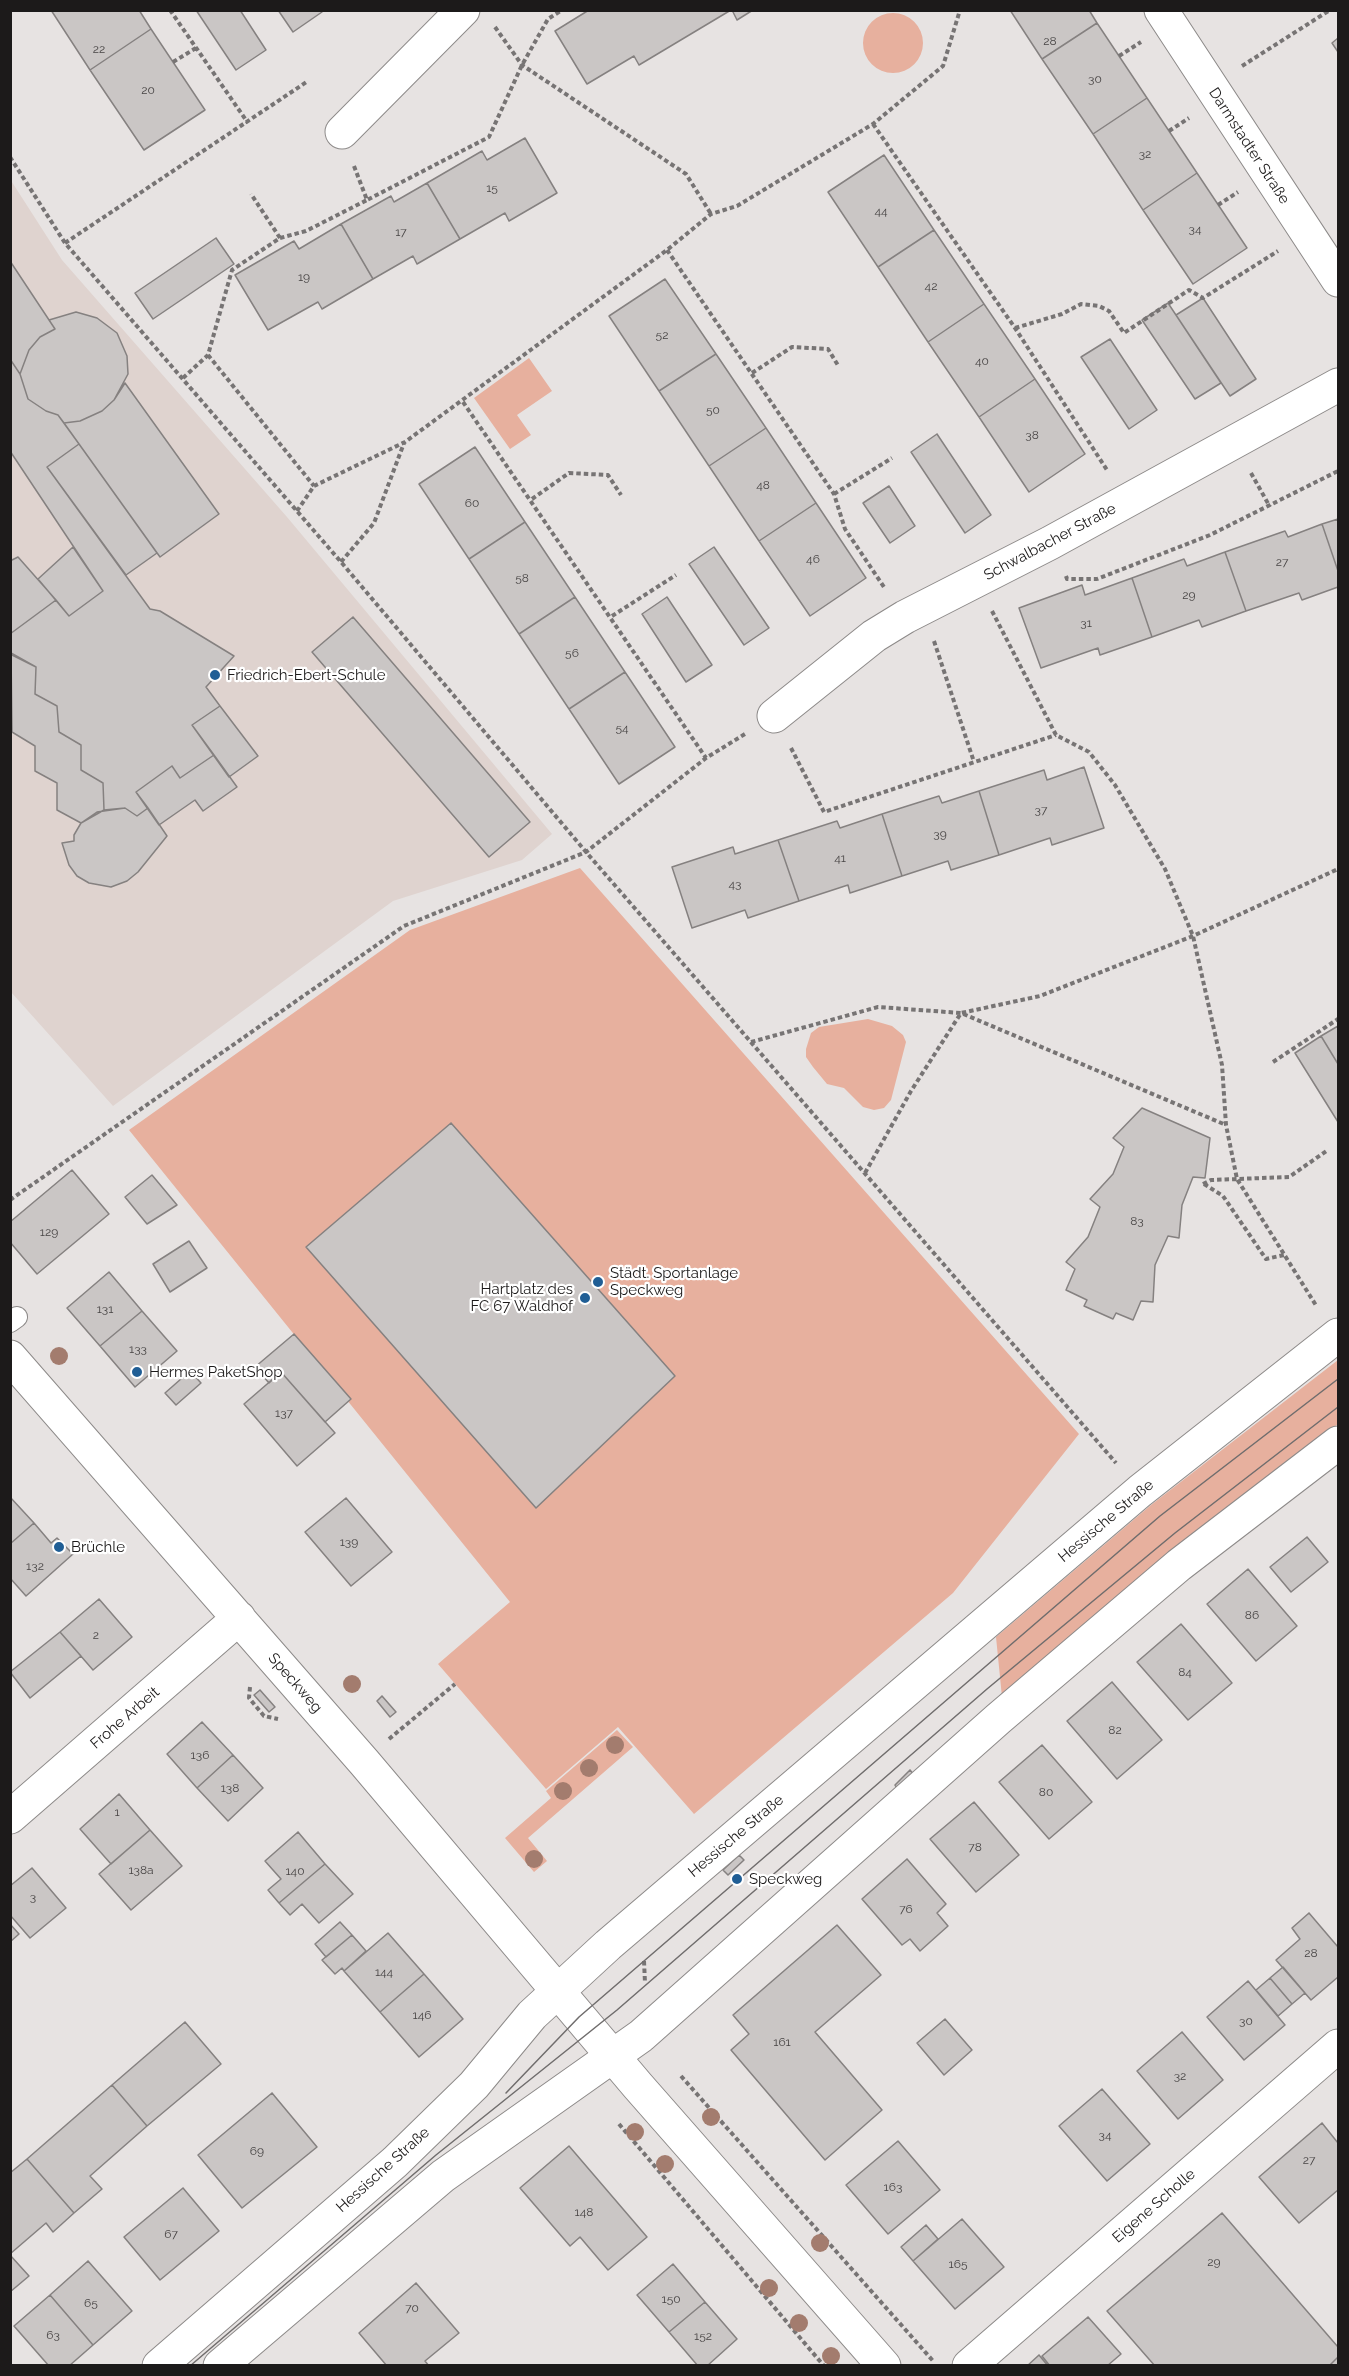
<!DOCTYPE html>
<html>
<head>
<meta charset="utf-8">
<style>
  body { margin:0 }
  #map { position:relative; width:1349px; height:2376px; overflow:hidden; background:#e7e3e2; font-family:Raleway,sans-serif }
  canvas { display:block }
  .frame { position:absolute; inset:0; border:12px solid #1c1a1a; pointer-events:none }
</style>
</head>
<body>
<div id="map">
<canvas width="1349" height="2376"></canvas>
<div class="frame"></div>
</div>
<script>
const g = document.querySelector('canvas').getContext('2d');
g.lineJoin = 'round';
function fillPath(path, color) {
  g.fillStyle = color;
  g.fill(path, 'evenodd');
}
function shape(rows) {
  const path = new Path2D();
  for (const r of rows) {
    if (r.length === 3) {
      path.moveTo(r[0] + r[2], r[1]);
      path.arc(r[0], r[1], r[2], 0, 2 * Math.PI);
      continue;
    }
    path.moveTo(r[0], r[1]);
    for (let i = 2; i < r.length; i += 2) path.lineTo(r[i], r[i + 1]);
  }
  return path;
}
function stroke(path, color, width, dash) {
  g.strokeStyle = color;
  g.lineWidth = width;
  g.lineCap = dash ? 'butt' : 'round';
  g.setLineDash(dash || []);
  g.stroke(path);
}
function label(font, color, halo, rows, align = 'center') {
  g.font = font + ' Raleway,sans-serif';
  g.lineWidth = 4.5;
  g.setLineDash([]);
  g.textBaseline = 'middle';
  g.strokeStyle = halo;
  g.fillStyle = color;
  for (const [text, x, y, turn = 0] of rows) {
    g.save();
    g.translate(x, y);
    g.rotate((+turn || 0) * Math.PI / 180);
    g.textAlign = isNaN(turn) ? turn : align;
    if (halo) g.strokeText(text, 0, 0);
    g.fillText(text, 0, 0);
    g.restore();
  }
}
fillPath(shape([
  [10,179,62,260,287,517,552,834,522,860,393,901,113,1106,11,992]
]), '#dfd3cf');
fillPath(shape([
  [893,43,30],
  [529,358,552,391,517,415,531,435,510,449,474,398],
  [580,868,1079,1434,953,1593,694,1814,618,1727,546,1789,438,1664,510,1602,129,1130,410,930],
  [868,1019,892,1026,903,1035,906,1042,891,1100,884,1108,874,1110,863,1107,844,1088,827,1084,813,1067,806,1057,806,1049,811,1033,819,1027],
  [1338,1360,1338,1424,1184,1543,1002,1697,996,1637,1151,1505],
  [617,1730,633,1747,528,1838,547,1861,534,1872,505,1838,551,1798,546,1791]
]), '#e7b09e');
const building = shape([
  [51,10,139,10,151,29,90,70,51,10],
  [196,10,240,10,266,50,236,70,196,10],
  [278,10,321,10,322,12,293,32,278,10],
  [589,10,731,10,639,65,634,56,587,84,555,31,589,10],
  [732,10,753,10,737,20,732,10],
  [1010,10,1089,10,1097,23,1042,59,1010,10],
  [1097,23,1147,98,1093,134,1042,59,1097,23],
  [151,29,205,110,144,150,90,70,151,29],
  [1338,38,1338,52,1332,43,1338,38],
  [1147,98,1197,173,1143,210,1093,134,1147,98],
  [525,138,557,193,509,221,505,213,460,239,427,183,482,151,487,160,525,138],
  [884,155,934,230,878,267,828,192,884,155],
  [1197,173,1247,248,1193,284,1143,210,1197,173],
  [427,183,460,239,417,264,413,256,373,279,341,224,391,196,394,202,427,183],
  [341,224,373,279,322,309,318,302,268,330,235,275,294,241,299,249,341,224],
  [934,230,984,304,928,342,878,267,934,230],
  [216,238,234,264,153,319,135,293,216,238],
  [10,261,55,329,40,337,29,350,20,374,10,359,10,261],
  [665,279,716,354,659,391,609,316,665,279],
  [1203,298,1256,379,1230,396,1176,315,1203,298],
  [1168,303,1221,383,1195,399,1142,320,1168,303],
  [984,304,1035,379,979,417,928,342,984,304],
  [76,312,97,318,117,333,127,356,128,374,114,400,102,411,80,421,64,423,58,415,46,411,28,399,20,374,29,350,40,337,55,329,49,320,76,312],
  [1110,339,1157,410,1129,429,1081,357,1110,339],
  [716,354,766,428,709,466,659,391,716,354],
  [10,359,20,374,28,399,46,411,58,415,79,444,47,467,150,609,160,611,234,656,206,687,220,706,192,725,214,755,180,778,172,766,136,792,148,808,137,816,125,808,104,810,103,783,81,770,81,745,59,732,57,706,35,694,36,667,10,654,10,634,56,600,69,616,103,591,10,451,10,359],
  [1035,379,1085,454,1029,492,979,417,1035,379],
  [125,383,219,514,160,557,64,423,80,421,102,411,114,400,125,383],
  [766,428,816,503,759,541,709,466,766,428],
  [937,434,991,515,965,533,911,452,937,434],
  [79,444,157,553,126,575,47,467,79,444],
  [475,447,525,522,469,559,419,484,475,447],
  [889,486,915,526,890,543,863,503,889,486],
  [816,503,866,578,810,616,759,541,816,503],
  [1338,519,1338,571,1322,524,1338,519],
  [525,522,575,597,519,634,469,559,525,522],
  [1322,524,1338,571,1338,587,1302,600,1299,593,1246,611,1225,552,1285,531,1288,537,1322,524],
  [73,547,103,591,69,616,38,579,73,547],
  [714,547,769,628,744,645,689,564,714,547],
  [1225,552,1246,611,1202,627,1199,620,1152,637,1132,578,1184,559,1187,566,1225,552],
  [18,557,56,600,10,634,10,561,18,557],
  [1132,578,1152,637,1100,655,1098,648,1041,668,1019,608,1082,585,1085,595,1132,578],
  [575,597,625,672,569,709,519,634,575,597],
  [667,597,712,665,686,682,642,614,667,597],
  [353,617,530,822,489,857,312,652,353,617],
  [11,653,36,667,35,694,57,706,59,732,81,745,81,770,103,783,104,810,81,823,57,810,57,783,35,771,35,746,12,732,11,653],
  [625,672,675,747,619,784,569,709,625,672],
  [220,706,258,756,229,777,192,725,220,706],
  [214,755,237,787,203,811,195,800,159,825,136,792,172,766,180,778,214,755],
  [1084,767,1104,828,1052,845,1050,838,999,855,979,791,1044,770,1047,780,1084,767],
  [979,791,999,855,951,870,948,861,902,876,882,814,939,796,942,803,979,791],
  [125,808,137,816,148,808,167,836,138,872,127,881,111,887,89,883,77,876,69,865,62,843,74,841,74,835,81,823,97,812,125,808],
  [882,814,902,876,850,893,848,885,799,901,778,840,837,821,840,828,882,814],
  [778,840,799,901,748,918,745,910,692,928,672,867,733,847,735,854,778,840],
  [1338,1026,1338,1064,1321,1036,1338,1026],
  [1321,1036,1338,1064,1338,1122,1295,1053,1321,1036],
  [1142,1108,1210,1138,1205,1178,1193,1177,1182,1205,1179,1238,1168,1236,1155,1265,1153,1302,1141,1301,1133,1320,1116,1313,1113,1319,1084,1306,1087,1300,1066,1290,1075,1269,1066,1262,1088,1237,1100,1207,1090,1199,1113,1174,1124,1147,1113,1138,1142,1108],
  [451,1123,675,1376,536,1508,306,1247,451,1123],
  [72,1170,109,1214,37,1274,10,1242,10,1222,72,1170],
  [152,1175,177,1205,147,1224,125,1197,152,1175],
  [189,1241,207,1268,170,1292,153,1264,189,1241],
  [109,1272,142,1311,100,1346,67,1308,109,1272],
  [142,1311,177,1351,135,1387,100,1346,142,1311],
  [294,1334,351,1399,325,1422,281,1372,269,1383,255,1367,294,1334],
  [190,1371,201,1383,176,1405,165,1393,190,1371],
  [281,1372,335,1433,297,1466,244,1404,281,1372],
  [10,1497,34,1523,10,1544,10,1497],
  [346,1498,392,1552,351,1586,305,1532,346,1498],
  [34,1523,51,1543,57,1538,73,1554,26,1596,10,1578,10,1544,34,1523],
  [1307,1537,1328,1562,1291,1592,1270,1567,1307,1537],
  [1248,1569,1297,1626,1256,1661,1207,1604,1248,1569],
  [99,1599,132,1637,93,1670,60,1632,99,1599],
  [1181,1624,1232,1683,1188,1720,1137,1662,1181,1624],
  [60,1632,81,1656,30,1698,10,1672,60,1632],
  [1112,1682,1162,1740,1117,1779,1067,1721,1112,1682],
  [260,1690,275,1707,269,1712,254,1695,260,1690],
  [382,1696,396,1712,390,1717,377,1701,382,1696],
  [202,1722,233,1755,197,1788,167,1754,202,1722],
  [1042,1745,1092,1802,1049,1839,999,1782,1042,1745],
  [233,1755,263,1788,228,1821,197,1788,233,1755],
  [910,1770,915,1776,899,1791,895,1785,910,1770],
  [119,1794,150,1830,111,1864,80,1829,119,1794],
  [974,1802,1019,1855,976,1892,930,1839,974,1802],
  [150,1830,182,1866,131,1910,99,1874,150,1830],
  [298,1832,325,1864,279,1903,268,1890,281,1879,265,1861,298,1832],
  [739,1855,744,1860,728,1875,723,1870,739,1855],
  [907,1859,946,1904,937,1913,948,1926,920,1951,910,1939,902,1945,862,1899,907,1859],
  [325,1864,353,1894,319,1923,302,1904,290,1915,279,1903,325,1864],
  [32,1868,66,1908,30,1938,10,1915,10,1886,32,1868],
  [1309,1913,1338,1947,1338,1977,1311,2000,1276,1960,1300,1939,1292,1928,1309,1913],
  [340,1922,352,1935,326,1957,315,1944,340,1922],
  [10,1924,19,1934,10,1942,10,1924],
  [837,1925,881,1975,815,2032,882,2110,825,2160,731,2050,749,2034,733,2015,837,1925],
  [388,1933,424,1974,380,2012,344,1971,388,1933],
  [352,1935,366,1951,344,1971,342,1968,335,1974,322,1960,352,1935],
  [1283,1967,1305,1993,1292,2004,1270,1978,1283,1967],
  [424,1974,463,2019,419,2057,380,2012,424,1974],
  [1270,1978,1292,2004,1278,2016,1256,1990,1270,1978],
  [1248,1981,1285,2025,1244,2060,1207,2017,1248,1981],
  [945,2019,972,2050,944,2075,917,2043,945,2019],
  [185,2022,221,2064,147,2126,112,2085,185,2022],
  [1182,2032,1223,2080,1178,2119,1137,2071,1182,2032],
  [112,2085,147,2126,90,2176,102,2189,74,2213,27,2159,112,2085],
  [1102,2089,1150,2144,1107,2181,1059,2126,1102,2089],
  [272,2093,317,2147,242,2208,198,2155,272,2093],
  [1322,2123,1338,2143,1338,2190,1299,2223,1259,2177,1322,2123],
  [898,2141,940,2190,888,2234,846,2185,898,2141],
  [569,2146,647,2237,608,2270,580,2237,570,2246,520,2188,569,2146],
  [27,2159,74,2213,53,2232,46,2223,10,2254,10,2173,27,2159],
  [183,2188,219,2231,160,2280,124,2237,183,2188],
  [1222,2213,1338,2347,1338,2357,1329,2366,1155,2366,1107,2311,1222,2213],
  [962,2219,1004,2267,955,2309,913,2261,962,2219],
  [926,2225,938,2239,913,2261,901,2247,926,2225],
  [10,2255,29,2276,10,2292,10,2255],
  [88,2261,132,2311,93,2345,50,2295,88,2261],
  [673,2264,705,2302,669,2332,637,2295,673,2264],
  [416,2283,459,2333,425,2361,429,2366,387,2366,359,2333,416,2283],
  [50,2295,93,2345,69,2366,49,2366,14,2326,50,2295],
  [705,2302,737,2339,707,2366,698,2366,669,2332,705,2302],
  [1088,2317,1121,2354,1107,2366,1050,2366,1042,2356,1088,2317],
  [1039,2355,1048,2366,1027,2366,1039,2355],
  [1338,2357,1338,2366,1329,2366,1338,2357]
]);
fillPath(building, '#cac6c5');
stroke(building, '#858180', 1.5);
const lane = shape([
  [10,1322,17,1317]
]);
const street = shape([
  [1161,10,1338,280],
  [342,132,463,10],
  [774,716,874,636,905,617,1050,543,1338,385],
  [10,1357,364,1762,638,2086,884,2366],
  [10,1817,239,1618],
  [159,2366,395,2162,474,2085,532,2015,608,1945,1140,1491,1338,1335],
  [220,2366,443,2176,641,2036,998,1719,1179,1565,1338,1443],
  [969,2366,1338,2046]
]);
stroke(lane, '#8d8a89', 22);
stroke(street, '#8d8a89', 35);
stroke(shape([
  [170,10,248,123],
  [495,27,522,65,686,174,711,214],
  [1119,56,1141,42],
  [173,62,196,48],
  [1242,66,1330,10],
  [873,124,1015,328,1107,470],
  [1169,131,1189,118],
  [10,157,65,243,341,562,586,852,1116,1463],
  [354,166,367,200,489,137,522,65,548,19,562,10],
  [1218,205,1238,192],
  [280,238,306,231,367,200],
  [65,243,308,81],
  [667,250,834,494,845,529,884,587],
  [1015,328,1062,314,1081,304,1099,306,1109,311,1124,333,1189,290,1203,298,1278,251],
  [208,355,314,486],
  [752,373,792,347,828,349,839,367],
  [183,378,208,355,232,270,280,238,251,194],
  [463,402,706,758],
  [1251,473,1270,507],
  [834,494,892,458],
  [532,499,569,473,608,475,621,495],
  [297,511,314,486,405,442,667,250,711,214,737,206,873,124,943,66,960,10],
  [341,562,374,523,404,443],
  [1066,576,1067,579,1097,579,1210,535,1338,471],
  [992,611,1056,735,1089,752,1115,785,1165,869,1193,936,1222,1065,1226,1125,1237,1179,1317,1307],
  [612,616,676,575],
  [934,641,974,762],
  [791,748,824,812,1056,735],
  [751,1042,878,1007,961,1013,1226,1125],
  [1273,1062,1338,1019],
  [865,1173,911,1091,961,1013,1040,996,1193,936,1338,869],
  [1203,1184,1211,1180,1289,1177,1328,1150],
  [1204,1184,1223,1196,1266,1259,1284,1255],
  [10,1200,404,926,586,852,706,758,745,734],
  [250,1687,249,1698,264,1716,278,1719],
  [389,1739,455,1684],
  [644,1961,645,1983],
  [681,2076,934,2362],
  [619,2124,824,2366]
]), '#777474', 4, [4.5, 3]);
stroke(lane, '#fff', 20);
stroke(street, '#fff', 33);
stroke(shape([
  [506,2093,579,2017,1160,1516,1338,1379],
  [190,2366,436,2155,617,2010,987,1689,1175,1533,1338,1407]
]), '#706d6d', 1.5);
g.fillStyle = '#a37c6e';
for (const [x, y] of [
  [59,1356],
  [352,1684],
  [615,1745],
  [589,1768],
  [563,1791],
  [534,1859],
  [711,2117],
  [635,2132],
  [665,2164],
  [820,2243],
  [769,2288],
  [799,2323],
  [831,2356]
]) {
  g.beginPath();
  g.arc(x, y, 9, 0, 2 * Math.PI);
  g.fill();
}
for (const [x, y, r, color] of [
  [215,675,6,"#205e95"],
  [598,1282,6,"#205e95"],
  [585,1298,6,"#205e95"],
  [137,1372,6,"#205e95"],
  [59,1547,6,"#205e95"],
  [737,1879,6,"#205e95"]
]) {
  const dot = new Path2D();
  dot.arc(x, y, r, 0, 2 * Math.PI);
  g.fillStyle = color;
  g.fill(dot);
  stroke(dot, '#fff', 2);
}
label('12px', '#484545', null, [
  ["28",1050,41],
  ["22",99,49],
  ["30",1095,79],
  ["20",148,90],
  ["32",1145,154],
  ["15",492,188],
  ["44",881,211],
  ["34",1195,229],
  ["17",401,232],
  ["19",304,277],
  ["42",931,286],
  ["52",662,335],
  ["40",982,361],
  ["50",713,410],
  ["38",1032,435],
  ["48",763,485],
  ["60",472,503],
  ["46",813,559],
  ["27",1282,562],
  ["58",522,578],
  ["29",1189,595],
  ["31",1086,623],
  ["56",572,653],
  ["54",622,728],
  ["37",1041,810],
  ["39",940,834],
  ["41",840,858],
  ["43",735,884],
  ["83",1137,1221],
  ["129",49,1232],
  ["131",105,1309],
  ["133",138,1349],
  ["137",284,1413],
  ["139",349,1542],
  ["132",35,1566],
  ["86",1252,1615],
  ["2",96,1635],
  ["84",1185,1672],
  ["82",1115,1730],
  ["136",200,1755],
  ["138",230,1788],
  ["80",1046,1792],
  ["1",117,1812],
  ["78",975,1847],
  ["138a",141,1870],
  ["140",295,1871],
  ["3",33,1897],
  ["76",906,1909],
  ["28",1311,1953],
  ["144",384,1972],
  ["146",422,2015],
  ["30",1246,2021],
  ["161",782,2042],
  ["32",1180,2076],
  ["34",1105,2135],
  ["69",257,2151],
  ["27",1309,2160],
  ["163",893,2187],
  ["148",584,2212],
  ["67",171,2234],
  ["29",1214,2262],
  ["165",958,2264],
  ["150",671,2299],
  ["65",91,2303],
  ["70",412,2308],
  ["63",53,2335],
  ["152",703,2336]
]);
label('15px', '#1c1a1a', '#fff', [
  ["Darmstadter Straße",1249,146,57],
  ["Schwalbacher Straße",1050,542,-28],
  ["Hessische Straße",1106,1521,-40],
  ["Speckweg",295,1683,49],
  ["Frohe Arbeit",125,1718,-41],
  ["Hessische Straße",736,1836,-40],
  ["Hessische Straße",383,2170,-42],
  ["Eigene Scholle",1154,2206,-41]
]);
label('15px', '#1c1a1a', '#fff', [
  ["Friedrich-Ebert-Schule",227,675],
  ["Städt. Sportanlage",610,1273],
  ["Speckweg",610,1290],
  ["Hartplatz des",573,1289,"right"],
  ["FC 67 Waldhof",573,1306,"right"],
  ["Hermes PaketShop",149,1372],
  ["Brüchle",71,1547],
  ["Speckweg",749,1879]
], 'left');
</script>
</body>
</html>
